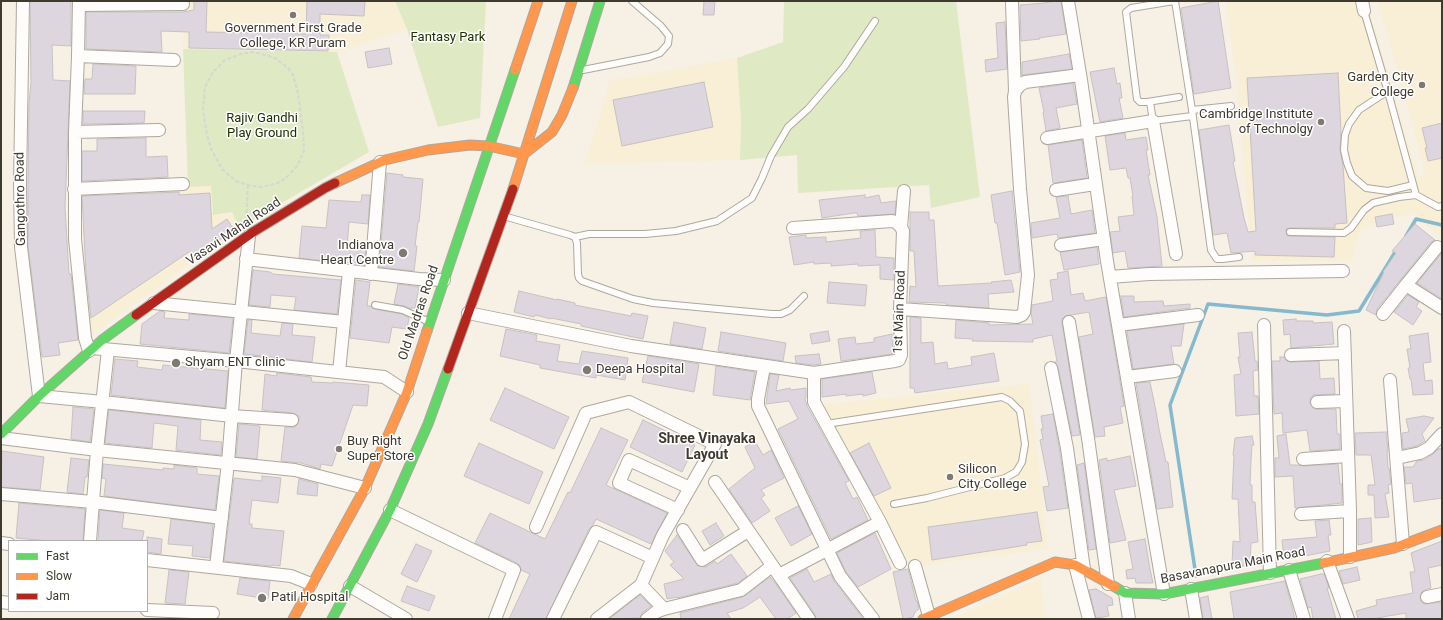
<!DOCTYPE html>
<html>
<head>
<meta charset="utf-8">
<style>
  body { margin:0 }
  #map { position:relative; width:1443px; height:620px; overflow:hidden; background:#f6f0e5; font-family:Roboto,sans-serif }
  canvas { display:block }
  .frame { position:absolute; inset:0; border:2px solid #3f3a2f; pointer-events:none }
  .legend { position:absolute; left:8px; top:540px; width:140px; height:72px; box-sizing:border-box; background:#fff; border:1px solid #b2b0ac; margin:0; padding:5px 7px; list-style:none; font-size:12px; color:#3f3a2f }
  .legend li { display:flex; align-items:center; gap:8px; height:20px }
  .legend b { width:20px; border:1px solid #b2b0ac }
</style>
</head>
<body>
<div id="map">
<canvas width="1443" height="620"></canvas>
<div class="frame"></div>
<ul class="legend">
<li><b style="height:5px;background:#63d668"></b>Fast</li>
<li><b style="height:5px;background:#ff974d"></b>Slow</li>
<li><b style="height:5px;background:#b3261e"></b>Jam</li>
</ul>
</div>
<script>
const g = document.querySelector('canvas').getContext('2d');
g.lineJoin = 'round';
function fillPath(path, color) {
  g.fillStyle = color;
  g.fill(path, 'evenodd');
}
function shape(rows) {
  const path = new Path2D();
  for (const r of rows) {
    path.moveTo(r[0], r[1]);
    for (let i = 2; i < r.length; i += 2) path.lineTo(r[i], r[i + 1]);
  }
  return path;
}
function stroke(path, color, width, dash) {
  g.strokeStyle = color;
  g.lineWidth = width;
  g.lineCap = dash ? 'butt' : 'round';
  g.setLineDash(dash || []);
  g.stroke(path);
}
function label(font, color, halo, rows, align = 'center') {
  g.font = font + ' Roboto,sans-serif';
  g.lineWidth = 3;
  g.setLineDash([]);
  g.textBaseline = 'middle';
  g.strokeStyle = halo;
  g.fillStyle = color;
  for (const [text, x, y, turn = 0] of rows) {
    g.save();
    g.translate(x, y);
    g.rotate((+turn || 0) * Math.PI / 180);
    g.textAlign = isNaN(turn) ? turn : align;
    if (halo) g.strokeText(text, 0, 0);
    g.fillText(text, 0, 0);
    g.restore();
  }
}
fillPath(shape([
  [186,1,394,1,407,29,337,52,183,49],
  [1226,1,1367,1,1418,177,1426,174,1378,1,1442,1,1442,238,1412,213,1360,229,1352,261,1252,261,1236,76],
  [737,58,741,121,740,160,585,164,610,81],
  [211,186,213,214,232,212,239,228,89,337,78,229,163,219,162,188],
  [1029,384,1048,549,921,565,900,555,821,405],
  [1041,578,1045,619,951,619]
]), '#f9eed6');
fillPath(shape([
  [395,1,486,1,480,118,438,127,407,29],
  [791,1,956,1,980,197,931,208,929,185,798,193,797,155,740,160,741,121,737,58,783,42,784,2],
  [183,49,337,52,369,152,239,228,232,212,213,215,211,186,188,187]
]), '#dfeac5');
stroke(shape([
  [1406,236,1416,219,1442,225],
  [1196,576,1170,405,1208,304,1327,315,1359,311,1397,249]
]), '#85b9cd', 3.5);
const building = shape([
  [30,1,71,1,71,46,52,45,53,80,70,81,65,208,69,274,71,274,78,340,58,343,60,355,42,357,28,246,28,184,29,104,31,82,30,1],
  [194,1,207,1,206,32,306,34,307,1,365,1,364,16,320,14,320,35,329,35,328,51,189,48,189,32,161,31,162,52,86,49,86,12,183,12,194,10,194,1],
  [704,1,715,1,714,15,703,15,704,1],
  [1055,1,1061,1,1066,34,1039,38,1040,39,1021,41,1020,5,1044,3,1055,1],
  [1218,1,1231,88,1194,94,1181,8,1218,1],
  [1005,22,1007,69,986,72,985,60,998,58,996,23,1005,22],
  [389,48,392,64,368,68,365,52,389,48],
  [1069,54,1072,69,1022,75,1022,62,1069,54],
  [93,64,136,66,135,94,84,94,85,79,92,79,93,64],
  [1114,68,1117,84,1120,83,1122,98,1119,98,1123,118,1100,122,1090,72,1114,68],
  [1338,73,1341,132,1340,150,1343,166,1347,223,1335,224,1335,228,1290,228,1286,229,1286,232,1287,236,1290,236,1335,237,1334,257,1255,255,1255,251,1231,253,1227,233,1213,235,1199,130,1229,125,1235,161,1233,162,1244,218,1248,232,1256,231,1247,78,1338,73],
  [704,82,713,127,622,146,613,100,704,82],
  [1073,83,1077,104,1056,108,1060,128,1046,131,1043,112,1044,112,1039,88,1073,83],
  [83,111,145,111,144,123,83,124,83,111],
  [1442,123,1442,158,1428,161,1425,148,1427,148,1422,128,1442,123],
  [1125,133,1126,140,1146,137,1148,150,1146,150,1150,175,1148,175,1157,217,1162,266,1128,268,1125,251,1113,253,1110,232,1120,231,1118,217,1134,215,1132,196,1133,196,1130,178,1128,178,1126,168,1110,170,1105,136,1125,133],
  [146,138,146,157,167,156,168,177,82,181,82,151,97,151,97,139,146,138],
  [1082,140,1087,178,1053,183,1048,145,1082,140],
  [387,173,403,175,403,177,423,179,419,222,418,222,415,246,417,246,414,271,379,267,387,173],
  [1012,191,1020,272,1005,275,1000,242,997,223,995,223,991,195,1012,191],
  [179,192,179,195,210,193,212,229,227,219,234,230,194,258,189,252,91,318,86,273,82,196,179,192],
  [362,195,370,195,368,224,349,222,347,247,366,249,364,263,333,262,299,258,302,226,326,228,329,200,361,202,362,195],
  [865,195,865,198,879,195,881,203,896,201,895,214,858,216,857,213,854,213,822,218,819,200,865,195],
  [1068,196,1071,214,1092,210,1095,233,1058,238,1057,234,1032,238,1031,223,1060,218,1056,197,1068,196],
  [910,212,929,212,929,220,934,220,938,286,992,283,991,282,1011,280,1014,292,988,294,989,308,946,305,946,303,909,302,910,286,916,287,914,251,910,251,910,212],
  [1392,214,1394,224,1377,227,1375,217,1392,214],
  [1415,224,1435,240,1431,242,1377,309,1376,315,1366,310,1384,272,1383,272,1396,253,1392,251,1415,224],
  [875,230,876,257,894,258,894,280,880,279,880,265,858,266,858,264,831,266,831,263,814,264,814,262,794,265,789,237,806,235,806,238,826,237,826,242,861,238,860,231,875,230],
  [1097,247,1099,264,1064,270,1060,252,1097,247],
  [1442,253,1442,299,1417,283,1442,253],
  [253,270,270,272,273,274,341,280,337,314,294,310,296,297,271,295,270,307,249,305,253,270],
  [1068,271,1071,295,1083,293,1085,301,1106,297,1124,406,1120,407,1123,423,1104,427,1105,436,1095,437,1079,337,1093,334,1089,312,1065,316,1062,319,1062,323,1080,435,1072,436,1058,367,1055,362,1057,361,1052,335,1033,339,1033,342,972,341,973,339,955,338,956,320,989,323,989,325,1033,324,1031,313,1032,305,1053,301,1050,280,1058,279,1057,273,1068,271],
  [356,280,370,282,367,306,371,306,374,309,402,314,409,318,407,329,392,327,389,343,350,338,356,280],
  [829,282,867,285,865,306,827,303,829,282],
  [398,284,419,287,415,308,411,308,411,309,404,306,394,304,398,284],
  [519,291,557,300,557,299,575,303,575,305,631,316,632,313,648,316,643,339,581,326,581,324,551,318,551,319,535,315,534,317,514,312,519,291],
  [1408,295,1419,302,1416,307,1422,311,1413,325,1394,312,1408,295],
  [1121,296,1134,296,1134,302,1163,301,1164,306,1190,304,1190,308,1124,317,1121,296],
  [160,311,165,312,164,318,189,320,189,314,233,318,229,353,140,344,142,324,160,311],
  [910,317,921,318,921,343,933,342,935,364,947,362,948,369,972,365,971,357,994,353,999,381,915,393,914,388,910,388,910,317],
  [1296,319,1296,321,1313,321,1313,323,1332,322,1334,344,1291,348,1290,334,1284,335,1283,320,1296,319],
  [248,320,252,320,251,333,280,336,282,323,293,324,292,335,315,337,312,362,244,354,248,320],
  [674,322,706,328,702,349,670,344,674,322],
  [1184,324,1181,346,1171,346,1174,364,1133,369,1127,331,1184,324],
  [506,329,537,335,536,341,560,345,557,361,579,364,582,351,628,358,625,380,596,375,596,378,540,368,540,365,500,356,506,329],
  [828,331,830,341,812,344,810,334,828,331],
  [721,332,786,343,783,361,718,351,721,332],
  [1252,332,1255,361,1257,361,1258,370,1253,371,1254,396,1258,396,1259,414,1236,416,1234,375,1241,374,1238,357,1240,357,1238,333,1252,332],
  [1428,333,1431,362,1423,363,1425,381,1432,380,1433,394,1413,395,1411,379,1410,379,1408,368,1410,368,1407,349,1411,349,1409,336,1428,333],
  [892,334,893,354,841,361,838,339,855,337,856,344,874,342,874,338,892,334],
  [819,354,821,364,814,365,796,363,795,356,819,354],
  [648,356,699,364,694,392,642,382,648,356],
  [1280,357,1284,357,1287,361,1291,362,1319,361,1320,379,1334,378,1335,394,1313,395,1310,399,1310,403,1314,409,1336,409,1337,434,1340,434,1340,449,1310,451,1307,430,1283,433,1282,413,1274,414,1272,361,1280,361,1280,357],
  [115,359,138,361,137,367,162,370,163,365,228,371,225,408,111,395,115,359],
  [716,366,755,372,750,400,713,395,716,366],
  [872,372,876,393,863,396,863,394,846,396,846,394,822,397,822,379,872,372],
  [277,373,311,377,312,382,333,383,333,382,369,385,367,406,353,405,332,466,321,464,320,469,301,463,281,461,285,427,295,427,298,424,299,420,299,416,293,413,262,410,265,374,276,376,277,373],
  [770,374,779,375,776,391,790,388,791,390,806,388,806,398,805,399,807,406,849,481,845,483,853,499,857,497,868,520,831,539,778,429,798,419,789,401,766,404,770,374],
  [1150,382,1156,411,1159,429,1166,462,1168,462,1173,507,1157,509,1136,383,1150,382],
  [505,388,569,417,554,449,490,420,505,388],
  [73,407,94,409,90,442,71,439,73,407],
  [109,410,201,420,200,440,222,442,221,455,176,450,178,426,154,423,152,448,105,443,109,410],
  [1053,414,1059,447,1068,508,1047,511,1043,487,1049,486,1040,440,1043,439,1041,429,1043,429,1041,416,1053,414],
  [1424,416,1434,418,1422,434,1425,441,1417,446,1403,449,1402,433,1409,432,1406,419,1424,416],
  [643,420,695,445,682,472,630,447,643,420],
  [239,424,260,426,257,459,236,457,239,424],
  [601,428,628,440,606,485,667,513,651,544,596,519,593,525,589,529,546,619,509,619,530,574,521,570,520,566,517,563,475,543,490,513,545,539,568,492,570,493,601,428],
  [1386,432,1388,451,1387,451,1388,468,1389,468,1391,484,1388,485,1389,493,1385,494,1389,517,1375,518,1374,495,1368,495,1368,485,1375,485,1371,455,1356,455,1355,433,1386,432],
  [1286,434,1290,465,1298,465,1304,466,1338,464,1340,484,1342,484,1342,503,1295,508,1293,476,1275,477,1275,458,1279,458,1277,436,1286,434],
  [1252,436,1254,445,1252,445,1251,461,1250,485,1252,485,1252,502,1255,502,1258,542,1251,543,1250,566,1232,566,1233,541,1240,542,1238,499,1232,499,1234,455,1233,455,1235,438,1252,436],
  [755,441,763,455,771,450,784,478,761,490,765,495,761,498,770,511,752,523,729,489,755,468,745,447,755,441],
  [479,443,543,472,529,504,464,476,479,443],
  [869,443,891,488,874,496,850,453,869,443],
  [1442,448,1442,498,1414,502,1412,483,1406,484,1404,467,1413,467,1417,461,1424,460,1433,454,1438,449,1442,448],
  [2,451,44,457,40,490,1,487,2,451],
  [1130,456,1136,486,1114,490,1126,540,1110,543,1099,460,1107,458,1107,461,1130,456],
  [71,458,89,460,87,477,85,477,83,494,67,492,71,458],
  [1084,463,1096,549,1089,550,1077,465,1084,463],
  [103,464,163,470,163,468,174,469,174,465,197,468,197,474,219,476,215,510,104,496,106,479,102,478,103,464],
  [262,476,281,478,278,503,252,500,249,524,252,524,252,528,284,531,280,566,273,565,272,566,224,561,234,478,262,481,262,476],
  [299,479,318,484,317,496,297,494,299,479],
  [19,503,85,509,83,541,49,541,16,538,19,503],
  [798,506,812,534,791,546,775,518,798,506],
  [100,510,124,513,122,528,144,531,142,541,98,541,100,510],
  [1037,512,1042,541,1026,543,1027,545,932,560,928,527,1037,512],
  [1371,518,1372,542,1358,545,1358,519,1371,518],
  [171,519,213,524,210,558,192,556,193,546,168,544,171,519],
  [1329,520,1331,535,1328,535,1330,551,1284,560,1282,540,1317,537,1315,521,1329,520],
  [716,523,724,536,710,545,702,531,716,523],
  [875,533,891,569,858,587,846,572,837,553,875,533],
  [677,535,698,566,706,567,715,561,717,564,731,554,747,576,738,583,677,598,677,597,667,599,664,584,684,579,670,565,674,562,665,551,677,535],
  [147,537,162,539,161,554,147,552,147,537],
  [1145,539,1150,569,1153,583,1136,583,1135,578,1127,579,1126,570,1133,569,1128,542,1145,539],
  [1442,541,1442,565,1428,568,1431,588,1422,591,1420,598,1421,602,1425,604,1442,602,1442,619,1406,619,1406,613,1371,619,1358,619,1356,611,1377,605,1376,600,1413,593,1410,572,1415,572,1411,553,1442,541],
  [416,544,432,551,417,582,401,574,416,544],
  [1357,567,1360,580,1343,584,1339,571,1357,567],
  [807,569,814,582,831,574,834,581,862,617,860,619,816,619,815,615,790,578,807,569],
  [908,569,916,601,917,601,919,609,915,612,913,617,903,619,893,572,908,569],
  [169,570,189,572,185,604,165,603,169,570],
  [1321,574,1324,574,1329,588,1327,588,1336,619,1313,619,1311,607,1308,608,1300,579,1321,574],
  [770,577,776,584,796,613,787,619,776,619,760,597,743,608,727,613,731,619,681,619,680,613,743,597,770,577],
  [240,578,270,581,268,599,237,594,240,578],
  [1285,581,1295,619,1234,619,1230,592,1285,581],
  [407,586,435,596,429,611,401,601,407,586],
  [1096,589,1112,598,1113,605,1107,606,1109,616,1096,618,1089,590,1096,589],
  [640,595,651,606,642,613,640,618,609,619,640,595],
  [1208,596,1212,619,1203,619,1200,598,1208,596]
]);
fillPath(building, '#ddd6de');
stroke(building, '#c6c2c2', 1);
const lane = shape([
  [1174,1,1131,8,1126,12,1137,99,1140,102,1147,102,1179,97],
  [1175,1,1192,110,1211,250,1217,259,1222,259,1239,257],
  [1364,11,1390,99,1416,195,1438,207,1442,206],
  [583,70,649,57,660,53,668,44,669,36,661,26,632,1],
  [1388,91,1359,110,1349,124,1345,135,1344,150,1347,163,1352,176,1366,188,1388,191,1413,185],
  [1150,102,1153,121,1192,116],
  [1192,110,1231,106],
  [507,217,570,235,575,237,577,243,578,274,579,278,582,281,633,299,653,303,772,314,781,314,790,310,804,296],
  [1290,232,1344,233,1351,228,1364,210,1373,203,1399,197,1416,195],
  [575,237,589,234,645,234,676,231,717,221,752,198,762,178,771,156,788,127,808,109,844,67,875,21],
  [375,305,403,310,427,321],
  [826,424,1002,397,1010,401,1020,411,1025,444,1022,462,1016,472,1005,478,927,498,894,504]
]);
const street = shape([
  [23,1,20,184,21,247,39,396,103,402,232,416,292,420],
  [79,1,78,56,75,132,75,239,85,338,89,351],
  [1068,1,1081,80,1107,261,1164,594],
  [1362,1,1364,11],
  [1012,3,1015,91],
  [79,5,183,4],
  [78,56,174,60],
  [75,132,159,130],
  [1047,138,1153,121,1176,254],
  [74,189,183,184],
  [1056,190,1095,184],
  [793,228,892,221,896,222,901,227],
  [1061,245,1104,239],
  [1437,247,1406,285,1442,308],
  [246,259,419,279,444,280],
  [371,274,380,162],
  [1110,277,1149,274,1343,271],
  [154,303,344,322],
  [900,309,1017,317,1022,315,1024,312,1028,275,1020,189,1014,97,1015,91,1020,85,1025,82,1080,75],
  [468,313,631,346,814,373,895,361,899,360,901,355,900,309,903,231,901,227,904,191],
  [1383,314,1406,285],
  [1069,322,1088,438,1108,584],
  [1118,325,1198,315],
  [1264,325,1270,573],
  [1344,331,1350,511,1350,557],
  [92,348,236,361,384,377,407,392],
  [1291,355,1345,353],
  [764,367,758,399,758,406,840,576,873,619],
  [1051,368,1067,448,1084,569],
  [339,372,349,271],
  [814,373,814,402,880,522,900,563],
  [1127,377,1175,371],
  [1390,380,1403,544],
  [1317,402,1346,401],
  [1,438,97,450,295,470,365,488],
  [1397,458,1420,453,1429,448,1442,434],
  [1303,459,1348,456],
  [715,482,809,619],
  [1,494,93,502,222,518],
  [390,510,514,570,495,619],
  [678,510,619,483,629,460,690,488],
  [1301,514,1350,511],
  [536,527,586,413,629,402,715,444,663,535,641,585],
  [683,530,702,560,748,531],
  [90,541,97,450,108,350],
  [1,543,9,544],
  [147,560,291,576,311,584],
  [1327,561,1348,619],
  [1075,565,1089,619],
  [915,566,929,616],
  [216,567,228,463,236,361,249,236],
  [1289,570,1304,619],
  [779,575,880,522],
  [350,586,406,619],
  [1191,589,1196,619],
  [1125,593,1129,619],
  [1427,597,1442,594],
  [1,602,9,603],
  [147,610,213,613],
  [553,619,596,532,653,558],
  [597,619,641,585,664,609],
  [647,619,656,612,664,609,741,590,772,566]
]);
const fast = shape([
  [573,88,600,1],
  [427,331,515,70],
  [1,434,39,396,102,340,136,315],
  [1115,587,1125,593,1164,594,1324,563],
  [332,619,390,510,428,424,448,369]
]);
const slow = shape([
  [515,70,538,1],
  [335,183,385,160,428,150,470,145,488,146,524,154,552,132,562,115,573,88],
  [513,189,572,1],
  [1324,563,1394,548,1442,530],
  [293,619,365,488,407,392,427,331],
  [923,619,1055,562,1075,565,1115,587]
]);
const jam = shape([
  [136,315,253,232,325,188,335,183],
  [448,369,513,189]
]);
stroke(lane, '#ada89f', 8);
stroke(street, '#ada89f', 14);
stroke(fast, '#ada89f', 11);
stroke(slow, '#ada89f', 11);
stroke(jam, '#ada89f', 11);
stroke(shape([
  [250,52,258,53,275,58,288,68,293,75,298,93,303,131,304,151,297,166,286,178,278,183,262,187,248,185,236,181,222,169,211,149,207,135,203,110,205,87,213,72,225,60,241,54,250,52],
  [246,219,248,186]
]), '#d7d6d2', 2, [4, 2]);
stroke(lane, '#fefdfb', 6);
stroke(street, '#fefdfb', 12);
stroke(fast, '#63d668', 9);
stroke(slow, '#ff974d', 9);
stroke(jam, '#b3261e', 9);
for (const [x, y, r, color] of [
  [293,15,4,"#7f7a6f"],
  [1422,85,4,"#7f7a6f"],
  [1321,122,4,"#7f7a6f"],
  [403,253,5,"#7f7a6f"],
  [176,363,5,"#7f7a6f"],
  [587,370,5,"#7f7a6f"],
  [339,449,4,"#7f7a6f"],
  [950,477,4,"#7f7a6f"],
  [262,598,5,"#7f7a6f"]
]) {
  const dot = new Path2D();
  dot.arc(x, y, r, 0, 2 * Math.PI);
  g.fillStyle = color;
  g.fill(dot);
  stroke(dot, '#fff', 1.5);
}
label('13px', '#3f3a2f', '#fff', [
  ["Government First Grade",293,29,"center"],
  ["College, KR Puram",293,44,"center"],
  ["Garden City",1414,78,"right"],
  ["College",1414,93,"right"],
  ["Cambridge Institute",1313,115,"right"],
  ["of Technolgy",1313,130,"right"],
  ["Indianova",394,246,"right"],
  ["Heart Centre",394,261,"right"],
  ["Shyam ENT clinic",185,363],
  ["Deepa Hospital",596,370],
  ["Buy Right",347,442],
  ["Super Store",347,457],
  ["Silicon",958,470],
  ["City College",958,485],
  ["Patil Hospital",271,598]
], 'left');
label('13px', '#213001', '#fff', [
  ["Fantasy Park",448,38],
  ["Rajiv Gandhi",262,119],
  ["Play Ground",262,134]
]);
label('13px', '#3f3a2f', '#fff', [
  ["Gangothro Road",21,199,-91],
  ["Vasavi Mahal Road",234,232,-34],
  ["1st Main Road",900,312,-88],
  ["Old Madras Road",419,313,-71],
  ["Basavanapura Main Road",1233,566,-11]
]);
label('bold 14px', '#3f3a2f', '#fff', [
  ["Shree Vinayaka",707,439],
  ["Layout",707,455]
]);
</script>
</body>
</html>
